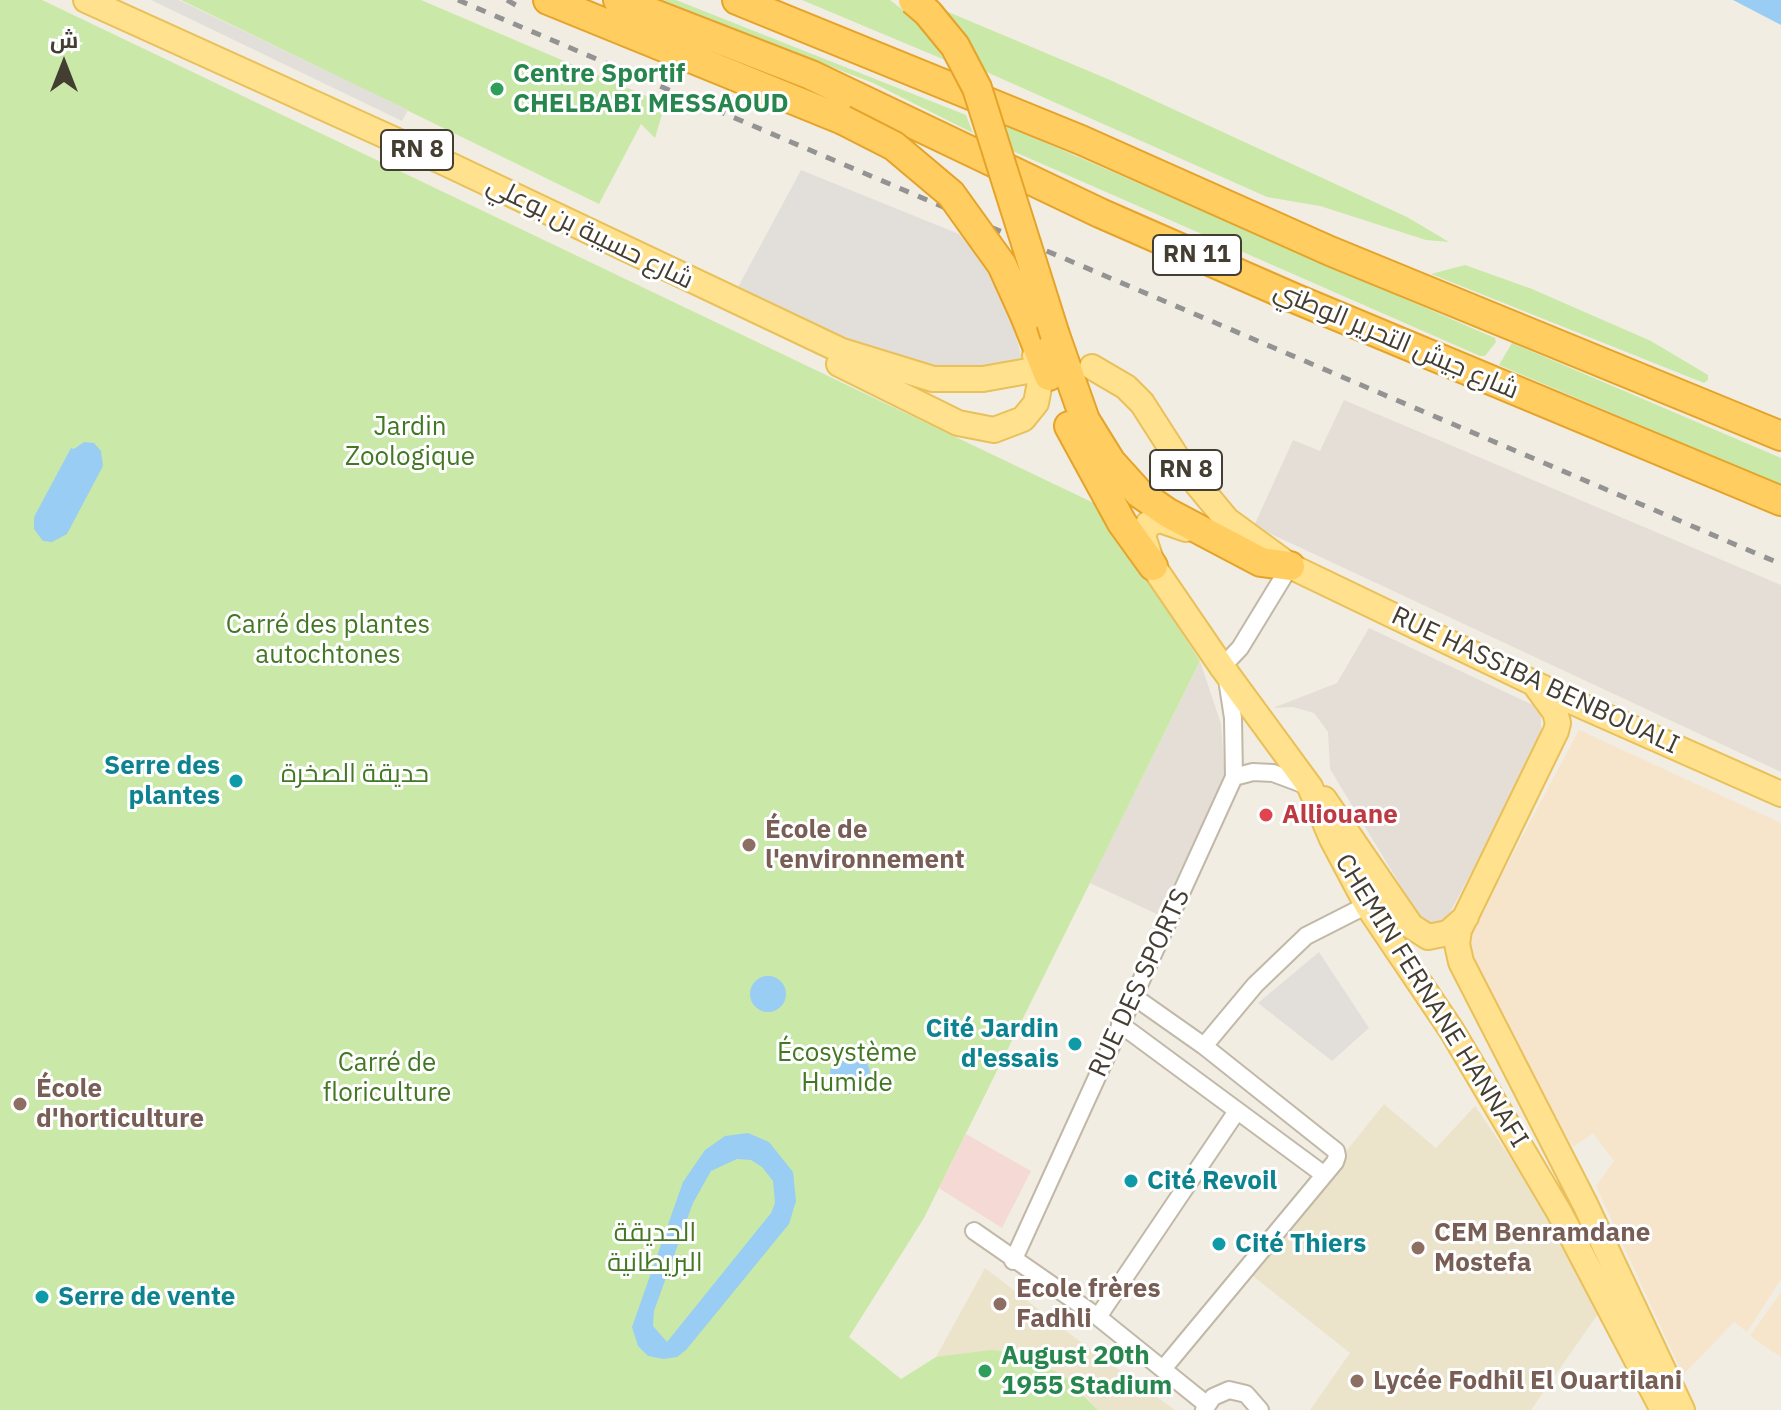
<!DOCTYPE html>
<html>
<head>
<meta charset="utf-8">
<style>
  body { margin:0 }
  #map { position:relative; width:1781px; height:1410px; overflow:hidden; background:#f2ede2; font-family:"IBM Plex Sans",Cairo,sans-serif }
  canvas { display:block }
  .north { position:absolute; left:24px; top:24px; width:80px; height:80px; -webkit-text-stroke:6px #fff; paint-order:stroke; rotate:0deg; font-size:22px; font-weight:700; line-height:32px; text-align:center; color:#443d32 }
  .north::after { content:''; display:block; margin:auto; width:28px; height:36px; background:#443d32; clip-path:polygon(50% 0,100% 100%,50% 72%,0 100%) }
</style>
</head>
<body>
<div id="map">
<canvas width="1781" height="1410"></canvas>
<div class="north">ش</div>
</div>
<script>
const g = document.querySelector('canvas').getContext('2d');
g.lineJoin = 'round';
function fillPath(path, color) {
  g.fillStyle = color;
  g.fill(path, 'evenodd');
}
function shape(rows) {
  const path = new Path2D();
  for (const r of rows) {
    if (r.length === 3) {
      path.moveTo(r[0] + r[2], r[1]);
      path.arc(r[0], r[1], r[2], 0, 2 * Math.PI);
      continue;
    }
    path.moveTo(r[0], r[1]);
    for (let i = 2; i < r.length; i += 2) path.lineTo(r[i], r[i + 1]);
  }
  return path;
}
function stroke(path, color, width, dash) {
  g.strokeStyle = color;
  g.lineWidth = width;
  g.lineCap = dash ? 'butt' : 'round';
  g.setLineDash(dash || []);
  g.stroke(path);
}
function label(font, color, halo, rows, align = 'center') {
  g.font = font + ' "IBM Plex Sans",Cairo,sans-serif';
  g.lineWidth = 6;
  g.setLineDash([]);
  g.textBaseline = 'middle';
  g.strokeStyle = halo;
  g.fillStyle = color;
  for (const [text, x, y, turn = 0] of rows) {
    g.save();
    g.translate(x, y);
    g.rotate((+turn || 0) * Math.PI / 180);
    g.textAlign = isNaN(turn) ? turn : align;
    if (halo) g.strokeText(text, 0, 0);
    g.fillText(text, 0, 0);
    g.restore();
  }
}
fillPath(shape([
  [1579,730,1781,823,1781,1279,1747,1332,1734,1322,1683,1375,1596,1186,1614,1161,1593,1133,1573,1147,1504,1034,1472,961,1469,936],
  [1781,1292,1781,1357,1750,1336]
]), '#f6e5cb');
fillPath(shape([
  [1344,400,1781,585,1781,772,1254,526,1293,440,1320,451],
  [1369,628,1535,706,1541,715,1541,741,1444,924,1425,926,1330,769,1328,732,1314,713,1293,707,1273,708,1337,683],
  [1200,661,1221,724,1225,776,1159,915,1090,883]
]), '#e4ded7');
fillPath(shape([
  [1384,1104,1436,1148,1475,1106,1555,1223,1600,1311,1531,1410,1310,1410,1350,1353,1249,1273],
  [985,1268,1087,1347,1175,1410,1098,1410,1080,1390,936,1357]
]), '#ece3cb');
fillPath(shape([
  [966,1134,1031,1171,1002,1228,939,1188]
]), '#f4d9d4');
fillPath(shape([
  [0,0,42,0,1100,506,1200,661,924,1218,849,1337,901,1379,936,1357,991,1350,1014,1353,1063,1375,1098,1410,0,1410],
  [181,0,421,0,665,104,655,138,641,124,599,204],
  [659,0,676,0,966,115,973,133,873,83],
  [802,0,890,0,916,20,945,60],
  [946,11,1110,80,1407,217,1449,242,1426,240,1320,206,1267,197,982,70],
  [1000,123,1495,338,1496,342,1485,356,1480,356,1008,149],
  [1465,265,1532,289,1651,341,1708,375,1708,380,1704,383,1431,274],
  [1512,343,1781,458,1781,485,1499,365]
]), '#cae9a8');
fillPath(shape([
  [151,0,179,0,408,110,402,121],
  [801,170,959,234,977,253,1007,299,1023,364,943,373,899,361,737,289],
  [1319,952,1369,1028,1332,1061,1258,1003]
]), '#e2dfdb');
fillPath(shape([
  [1733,0,1781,0,1781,25],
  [84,442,94,443,101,451,103,466,67,534,52,542,43,541,34,529,34,517,71,448,74,449],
  [768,994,18],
  [850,1074,20],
  [748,1133,769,1142,793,1172,796,1201,789,1224,686,1350,677,1357,663,1359,648,1356,638,1346,632,1327,683,1182,705,1150,725,1136],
  [737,1159,751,1160,762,1167,773,1181,775,1203,771,1213,667,1342,653,1326,654,1311,693,1203,711,1171]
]), '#99cdf3');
const street = shape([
  [1222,667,1240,648,1290,566],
  [1234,777,1253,772,1273,773,1305,785],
  [1133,996,1204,1046,1336,1151,1337,1156,1335,1162,1163,1369],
  [1120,1024,1323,1174],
  [1204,1046,1255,985,1306,936,1367,905],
  [974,1231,1098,1317,1206,1404],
  [1013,1261,1234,777,1233,718,1227,679],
  [1098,1317,1237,1111],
  [1204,1410,1213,1397,1229,1390,1246,1394,1260,1410]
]);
const primary = shape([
  [86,0,439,160,842,351,933,379,983,379,1028,371],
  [839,364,958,423,994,430,1023,419,1036,403,1040,382,1035,355],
  [1092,367,1126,387,1142,403,1183,467,1227,520,1290,566,1573,702,1781,794],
  [1186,529,1160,520,1148,524,1143,536,1153,566,1222,667,1310,787,1332,839,1367,905,1452,1031,1559,1212,1663,1410],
  [1536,686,1555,712,1558,723,1556,731,1459,930,1457,944,1461,962,1585,1204,1682,1410],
  [1324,799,1411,926,1428,937,1448,933,1466,917]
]);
const highway = shape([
  [548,0,843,120],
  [618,0,811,75,1100,213,1294,298,1781,501],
  [737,0,1081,140,1330,251,1781,436],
  [1026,318,1049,376],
  [1055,335,1085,420,1111,462,1139,493,1168,513,1261,562,1290,566],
  [1069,426,1122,523,1153,566]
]);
stroke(street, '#c1b8a7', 20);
stroke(primary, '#e9c059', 28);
stroke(highway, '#e5a329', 32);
stroke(street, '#fff', 16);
stroke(primary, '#ffe18e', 24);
stroke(highway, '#ffcd60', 28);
stroke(shape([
  [458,0,1781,564],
  [507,0,521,8]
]), '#939393', 5, [10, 10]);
const highwayBridge = shape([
  [913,0,928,13,955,46,977,88,1055,335],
  [843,120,894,146,951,194,1002,265,1026,318]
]);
stroke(highwayBridge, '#e5a329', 32, []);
stroke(highwayBridge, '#ffcd60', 28);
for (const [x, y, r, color] of [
  [497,89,8,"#2e9e5b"],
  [236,781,8,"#0f9aa8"],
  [1266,815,8,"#e0444e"],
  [749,845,8,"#8d6e63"],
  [1075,1044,8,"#0f9aa8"],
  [20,1104,8,"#8d6e63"],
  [1131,1181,8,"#0f9aa8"],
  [1219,1244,8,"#0f9aa8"],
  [1418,1248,8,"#8d6e63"],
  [42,1297,8,"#0f9aa8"],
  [1000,1304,8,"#8d6e63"],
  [985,1371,8,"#2e9e5b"],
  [1357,1381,8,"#8d6e63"]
]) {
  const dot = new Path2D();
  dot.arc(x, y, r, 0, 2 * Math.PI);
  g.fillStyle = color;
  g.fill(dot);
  stroke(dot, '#fff', 3);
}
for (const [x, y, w] of [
  [417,150,72],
  [1197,255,88],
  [1186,470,72]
]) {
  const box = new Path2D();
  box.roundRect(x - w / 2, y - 20, w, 40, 6);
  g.fillStyle = '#fff';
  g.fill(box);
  stroke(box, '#443d32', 2);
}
label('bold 24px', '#443d32', null, [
  ["RN 8",417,150],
  ["RN 11",1197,255],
  ["RN 8",1186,470]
]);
label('bold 26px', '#27864d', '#fff', [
  ["Centre Sportif",513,74],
  ["CHELBABI MESSAOUD",513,104],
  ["August 20th",1001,1356],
  ["1955 Stadium",1001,1386]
], 'left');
label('26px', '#443d32', '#fff', [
  ["شارع حسيبة بن بوعلي",590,233,26],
  ["شارع جيش التحرير الوطني",1396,341,23],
  ["RUE HASSIBA BENBOUALI",1535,681,25],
  ["RUE DES SPORTS",1140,983,-65],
  ["CHEMIN FERNANE HANNAFI",1431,1001,58]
]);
label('26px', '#427723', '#fff', [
  ["Jardin",410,427],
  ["Zoologique",410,457],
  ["Carré des plantes",328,625],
  ["autochtones",328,655],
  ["حديقة الصخرة",355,774],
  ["Écosystème",847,1053],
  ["Humide",847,1083],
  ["Carré de",387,1063],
  ["floriculture",387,1093],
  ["الحديقة",655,1233],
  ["البريطانية",655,1263]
]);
label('bold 26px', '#0d838f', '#fff', [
  ["Serre des",220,766,"right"],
  ["plantes",220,796,"right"],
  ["Cité Jardin",1059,1029,"right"],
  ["d'essais",1059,1059,"right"],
  ["Cité Revoil",1147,1181],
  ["Cité Thiers",1235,1244],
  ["Serre de vente",58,1297]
], 'left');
label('bold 26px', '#be3a42', '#fff', [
  ["Alliouane",1282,815]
], 'left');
label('bold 26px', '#785e54', '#fff', [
  ["École de",765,830],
  ["l'environnement",765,860],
  ["École",36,1089],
  ["d'horticulture",36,1119],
  ["CEM Benramdane",1434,1233],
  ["Mostefa",1434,1263],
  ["Ecole frères",1016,1289],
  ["Fadhli",1016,1319],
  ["Lycée Fodhil El Ouartilani",1373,1381]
], 'left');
</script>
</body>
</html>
